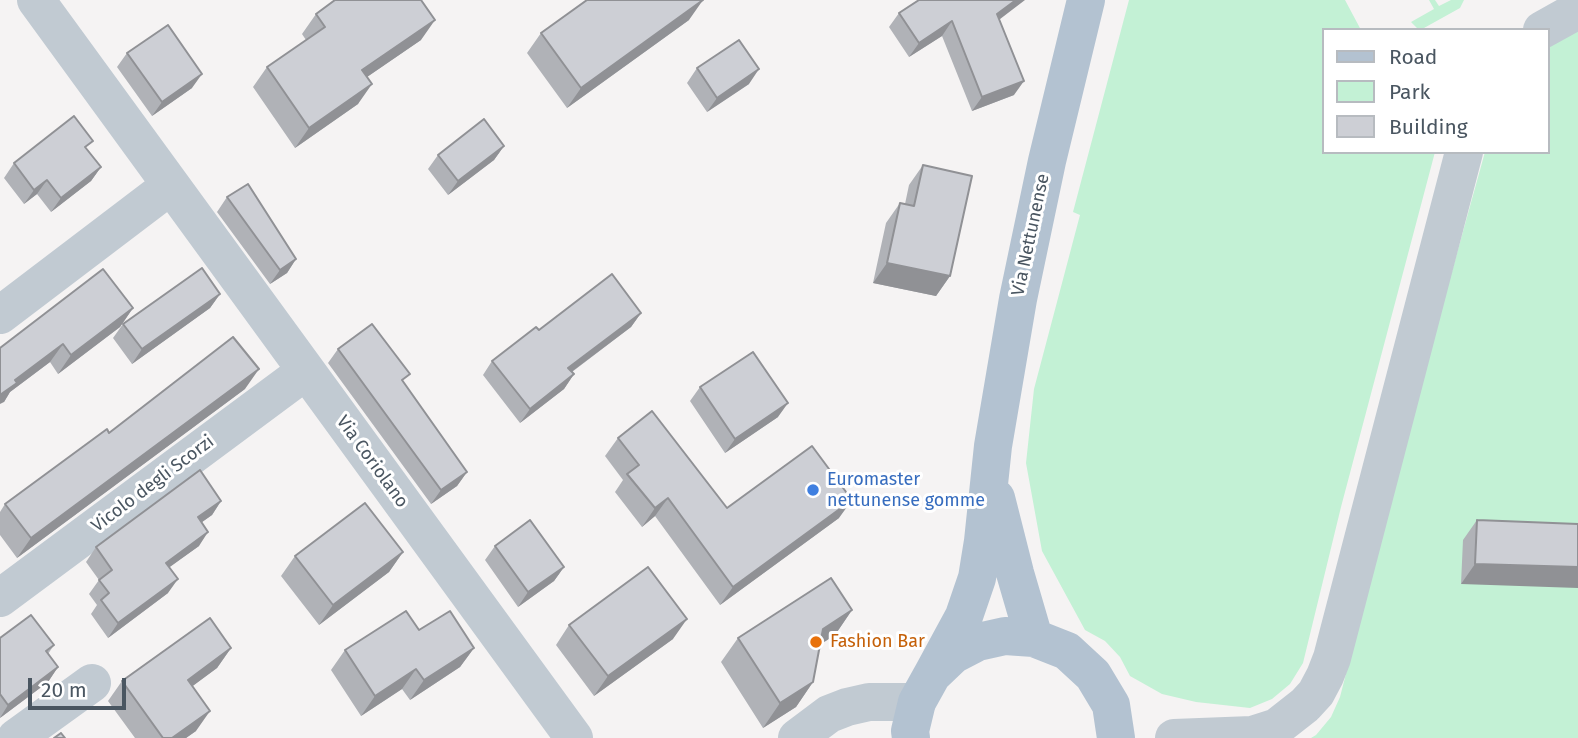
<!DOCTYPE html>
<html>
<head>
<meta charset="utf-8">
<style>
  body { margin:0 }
  #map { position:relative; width:1578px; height:738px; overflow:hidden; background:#f5f3f3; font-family:"Fira Sans",sans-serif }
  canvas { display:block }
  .legend { position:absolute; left:1322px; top:28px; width:228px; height:126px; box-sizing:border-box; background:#fff; border:2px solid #b7bbc0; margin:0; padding:9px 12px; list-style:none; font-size:21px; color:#4a5661 }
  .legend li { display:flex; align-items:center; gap:14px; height:35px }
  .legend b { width:35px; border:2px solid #b7bbc0 }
  .scale { position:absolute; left:28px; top:678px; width:98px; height:32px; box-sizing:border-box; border:4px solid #4a5661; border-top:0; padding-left:9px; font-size:21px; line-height:24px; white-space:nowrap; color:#4a5661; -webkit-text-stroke:5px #fff; paint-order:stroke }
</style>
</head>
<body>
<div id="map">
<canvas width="1578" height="738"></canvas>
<ul class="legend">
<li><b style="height:9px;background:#b3c2d1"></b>Road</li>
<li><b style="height:19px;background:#c3f1d5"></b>Park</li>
<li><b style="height:19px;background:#cdcfd5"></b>Building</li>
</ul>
<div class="scale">20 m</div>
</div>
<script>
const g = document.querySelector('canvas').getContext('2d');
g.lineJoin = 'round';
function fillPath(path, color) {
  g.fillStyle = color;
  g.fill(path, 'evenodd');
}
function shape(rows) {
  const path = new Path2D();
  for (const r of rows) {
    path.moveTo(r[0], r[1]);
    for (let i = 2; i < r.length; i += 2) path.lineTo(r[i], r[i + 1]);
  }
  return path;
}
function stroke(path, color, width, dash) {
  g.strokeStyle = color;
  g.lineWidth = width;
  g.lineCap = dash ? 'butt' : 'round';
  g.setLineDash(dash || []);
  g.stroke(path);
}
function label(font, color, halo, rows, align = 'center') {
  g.font = font + ' "Fira Sans",sans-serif';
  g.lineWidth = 6;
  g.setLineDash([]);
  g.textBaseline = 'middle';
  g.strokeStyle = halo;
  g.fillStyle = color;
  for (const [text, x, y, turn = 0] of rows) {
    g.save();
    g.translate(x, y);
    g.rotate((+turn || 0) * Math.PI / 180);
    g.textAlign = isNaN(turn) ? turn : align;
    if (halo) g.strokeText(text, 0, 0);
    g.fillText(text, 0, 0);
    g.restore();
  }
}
fillPath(shape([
  [1129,0,1345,0,1361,30,1324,30,1324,152,1435,152,1341,507,1303,663,1290,684,1272,699,1250,708,1196,702,1162,694,1130,676,1120,657,1105,641,1085,630,1042,551,1026,463,1034,389,1080,215,1073,212],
  [1429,0,1435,0,1439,6,1451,0,1464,0,1460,8,1424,28,1417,28,1411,22,1434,9],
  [1578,30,1578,738,1311,738,1316,735,1331,717,1340,697,1413,412,1485,152,1548,152,1548,46]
]), '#c3f1d5');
stroke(shape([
  [36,0,574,738],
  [1542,30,1578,10],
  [0,315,170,186],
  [0,598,306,371],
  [16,738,92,683],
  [797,738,829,714,847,707,869,702,917,702],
  [1174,738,1252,735,1277,727,1305,705,1316,693,1325,676,1332,658,1464,152]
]), '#c1cad2', 38);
stroke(shape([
  [996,498,1015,573,1034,638],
  [932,675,964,616,977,578,983,541,993,446,1018,299,1047,161,1086,0],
  [911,738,910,731,917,702,932,675,953,655,978,642,1005,636,1034,638,1067,651,1093,675,1111,705,1116,738]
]), '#b3c2d1', 38);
fillPath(shape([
  [899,13,999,19,1014,95,972,111,942,36,909,57,889,27],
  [316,14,421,40,367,77,358,104,295,148,253,87,267,67,306,40,302,34],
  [689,20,567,108,527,53,541,33],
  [127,53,192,88,152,116,117,67],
  [697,68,749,84,707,112,687,83],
  [504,146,494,160,448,195,428,169,438,155],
  [87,149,101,167,91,181,51,212,37,194,24,204,4,178,14,163],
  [923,165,950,276,936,296,873,283,886,223,900,203,905,204,909,185],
  [227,197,296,259,287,273,270,284,217,212],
  [220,294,210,308,132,364,113,338,123,324],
  [133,308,120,327,58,374,50,362,10,392,4,402,0,348],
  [641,313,631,327,572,372,574,374,564,389,520,423,483,375,492,361,539,330],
  [338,349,467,472,457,486,431,504,328,363],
  [700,387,778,417,725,453,690,401],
  [245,389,17,558,0,535,0,512,5,504,109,433],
  [618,438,727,508,839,518,720,605,655,516,642,527,615,492,623,480,605,456],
  [221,501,212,515,202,522,199,546,169,567,168,593,108,638,91,614,97,605,89,594,99,580,86,562,96,547],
  [1477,520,1578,524,1461,584,1463,540],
  [495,546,564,567,554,581,518,607,485,560],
  [403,552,389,572,319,625,281,576,295,556],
  [852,610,835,635,820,644,813,682,796,707,763,728,721,662,738,638],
  [569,625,673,639,594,696,556,645],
  [419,630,474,648,460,667,410,700,402,689,361,716,331,670,345,650],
  [0,638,54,645,48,654,58,667,48,682,0,718],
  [231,648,217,668,192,686,196,731,186,738,135,738,108,701,122,681]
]), '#b0b2b7');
fillPath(shape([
  [703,0,689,20,567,108,581,88],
  [1016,0,1025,0,987,29,997,14],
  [435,20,421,40,348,90,362,70],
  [952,21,942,36,909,57,919,43],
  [759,69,749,84,707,112,717,98],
  [202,74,192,88,152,116,162,102],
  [1024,81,1014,95,972,111,982,97],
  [372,84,358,104,295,148,309,128],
  [504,146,494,160,448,195,458,181],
  [101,167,91,181,51,212,61,198],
  [47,180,37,194,24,204,34,190],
  [296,259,287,273,270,284,280,270],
  [887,263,950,276,936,296,873,283],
  [220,294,210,308,132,364,142,349],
  [133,308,120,327,58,374,71,355],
  [641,313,631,327,558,382,568,368],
  [63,344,50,362,10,392,4,402,0,404,0,395,15,380],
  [259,369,245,389,17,558,31,538],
  [574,374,564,389,520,423,530,409],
  [788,403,778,417,725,453,735,439],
  [467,472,457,486,431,504,441,490],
  [668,498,655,516,642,527,655,508],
  [852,500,839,518,720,605,733,587],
  [221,501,212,515,188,532,198,517],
  [208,532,199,546,156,577,166,563],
  [403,552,389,572,319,625,333,605],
  [1475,564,1578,567,1578,588,1461,584],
  [564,567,554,581,518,607,528,592],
  [178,579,168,593,108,638,118,623],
  [852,610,835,635,806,654,823,629],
  [687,619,673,639,594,696,608,676],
  [231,648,217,668,174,700,188,680],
  [474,648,460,667,410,700,424,680],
  [58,667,48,682,0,718,8,705],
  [416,669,402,689,361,716,375,696],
  [813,682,796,707,763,728,780,703],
  [210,711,196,731,186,738,172,738]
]), '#909195');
const building = shape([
  [335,0,421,0,435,20,362,70,372,84,309,128,267,67,325,27,316,14,335,0],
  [587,0,703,0,581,88,541,33,587,0],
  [919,0,1016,0,997,14,1024,81,982,97,952,21,919,43,899,13,919,0],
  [168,25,202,74,162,102,127,53,168,25],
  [739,40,759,69,717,98,697,68,739,40],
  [74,116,93,141,85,147,101,167,61,198,47,180,34,190,14,163,74,116],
  [484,119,504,146,458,181,438,155,484,119],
  [923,165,972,176,950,276,887,263,900,203,914,206,923,165],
  [248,184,296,259,280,270,227,197,248,184],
  [202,268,220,294,142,349,123,324,202,268],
  [103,269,133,308,71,355,63,344,15,380,17,383,0,395,0,348,103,269],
  [612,274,641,313,568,368,574,374,530,409,492,361,536,327,539,330,612,274],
  [372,324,410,374,402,380,467,472,441,490,338,349,372,324],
  [233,337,259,369,31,538,5,504,107,429,109,433,233,337],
  [753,352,788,403,735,439,700,387,753,352],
  [652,411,727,508,812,446,852,500,733,587,668,498,655,508,627,474,639,465,618,438,652,411],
  [200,470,221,501,198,517,208,532,166,563,178,579,118,623,101,600,109,593,99,580,112,570,96,547,200,470],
  [365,503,403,552,333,605,295,556,365,503],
  [530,520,564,567,528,592,495,546,530,520],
  [1477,520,1578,524,1578,567,1475,564,1477,520],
  [648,567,687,619,608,676,569,625,648,567],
  [831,578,852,610,823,629,813,682,780,703,738,638,831,578],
  [406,611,419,630,450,611,474,648,424,680,416,669,375,696,345,650,406,611],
  [31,615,54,645,46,651,58,667,8,705,0,694,0,638,31,615],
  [210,618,231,648,188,680,210,711,172,738,163,738,122,681,210,618],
  [61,733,65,738,54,738,61,733]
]);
fillPath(building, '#cdcfd5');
stroke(building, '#909195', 2);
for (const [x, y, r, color] of [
  [813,490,7,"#3f7fe0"],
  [816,642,7,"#e8710a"]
]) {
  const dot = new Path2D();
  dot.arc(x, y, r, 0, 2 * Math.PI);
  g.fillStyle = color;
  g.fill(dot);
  stroke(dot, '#fff', 2.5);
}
label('18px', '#4a5661', '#fff', [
  ["Via Nettunense",1031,235,-78],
  ["Via Coriolano",372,462,54],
  ["Vicolo degli Scorzi",153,484,-37]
]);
label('18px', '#366cbe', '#fff', [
  ["Euromaster",827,480],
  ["nettunense gomme",827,501]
], 'left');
label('18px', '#c56008', '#fff', [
  ["Fashion Bar",830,642]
], 'left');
</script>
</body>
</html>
